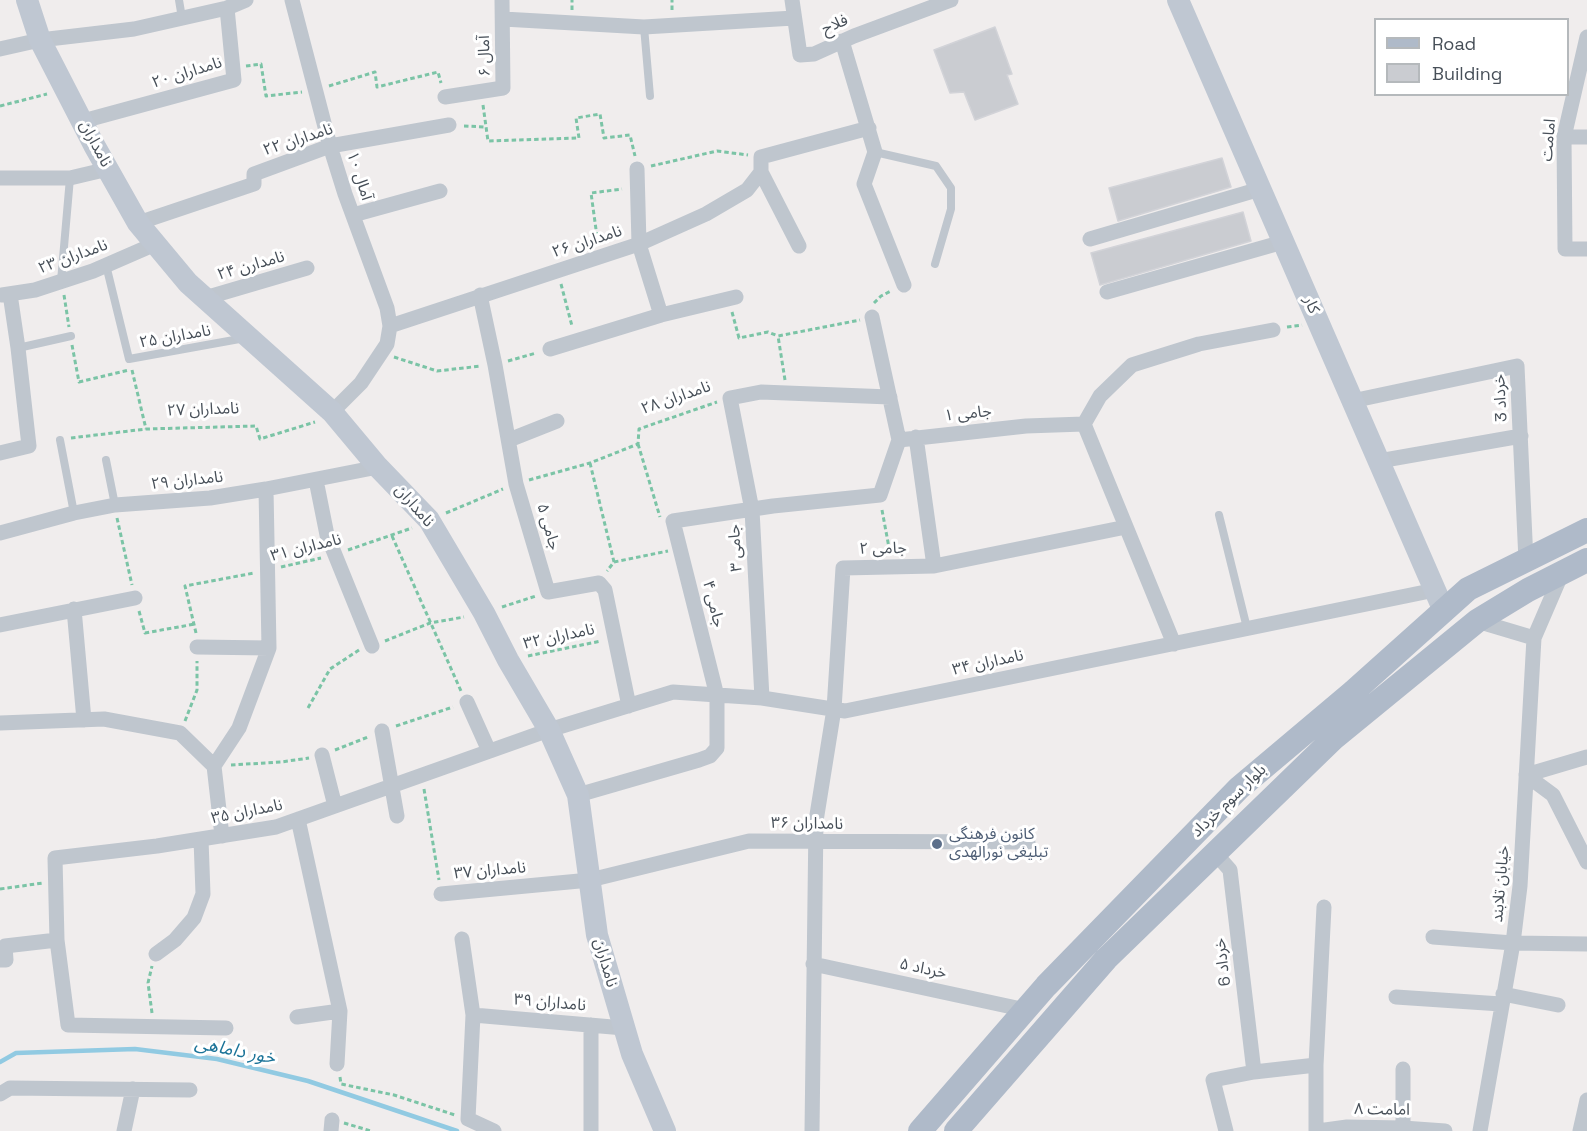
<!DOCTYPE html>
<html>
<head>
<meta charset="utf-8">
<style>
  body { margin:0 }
  #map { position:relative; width:1587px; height:1131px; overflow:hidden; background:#f0eded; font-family:"Space Grotesk",sans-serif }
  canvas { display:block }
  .legend { position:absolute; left:1374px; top:18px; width:195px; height:78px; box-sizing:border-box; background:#fff; border:2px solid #b5b9bc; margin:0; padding:8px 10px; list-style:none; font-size:18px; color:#474f58 }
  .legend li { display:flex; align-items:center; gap:12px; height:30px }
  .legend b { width:30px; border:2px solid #b5b9bc }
</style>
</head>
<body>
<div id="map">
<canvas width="1587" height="1131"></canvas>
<ul class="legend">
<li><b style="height:8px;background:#afbac9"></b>Road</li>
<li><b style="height:16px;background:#caccd1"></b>Building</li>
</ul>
</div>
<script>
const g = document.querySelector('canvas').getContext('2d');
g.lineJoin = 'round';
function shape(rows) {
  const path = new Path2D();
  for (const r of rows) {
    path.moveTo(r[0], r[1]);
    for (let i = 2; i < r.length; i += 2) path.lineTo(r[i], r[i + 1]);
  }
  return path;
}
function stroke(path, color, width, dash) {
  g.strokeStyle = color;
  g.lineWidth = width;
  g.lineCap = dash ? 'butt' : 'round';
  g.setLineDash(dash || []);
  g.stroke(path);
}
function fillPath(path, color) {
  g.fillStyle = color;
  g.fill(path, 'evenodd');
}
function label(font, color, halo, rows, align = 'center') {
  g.font = font + ' "Space Grotesk","Noto Sans Arabic",sans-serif';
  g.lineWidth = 6;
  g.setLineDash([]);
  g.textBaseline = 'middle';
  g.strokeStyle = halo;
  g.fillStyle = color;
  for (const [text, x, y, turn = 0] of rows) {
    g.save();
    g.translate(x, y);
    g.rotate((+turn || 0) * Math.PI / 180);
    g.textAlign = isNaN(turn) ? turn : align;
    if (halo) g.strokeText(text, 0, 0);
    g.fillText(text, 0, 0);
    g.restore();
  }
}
stroke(shape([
  [0,1062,16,1053,135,1049,217,1059,308,1081,457,1131]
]), '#91cae2', 4.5);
const building = shape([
  [995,27,1012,74,1007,75,1018,104,975,120,964,92,950,93,934,50,995,27],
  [1222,158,1231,187,1118,221,1109,188,1222,158],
  [1243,212,1251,241,1100,285,1091,253,1243,212]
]);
fillPath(building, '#caccd1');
stroke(building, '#d2d3d8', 1.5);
stroke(shape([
  [572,10,572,0],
  [672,10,672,0],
  [246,66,261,64,266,96,302,92],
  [329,86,375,72,377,87,438,72,441,83],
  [483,105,488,141,579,138,576,118,600,114,604,138,630,135,635,156],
  [0,106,47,94],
  [464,126,486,127],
  [651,166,717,151,748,155],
  [598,244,591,193,622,189],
  [561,284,572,326],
  [64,295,69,327],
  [874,303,881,296,891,291],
  [732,312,739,338,768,332,778,336],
  [1287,327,1302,325],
  [72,345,79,382,129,370],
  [394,357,437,371,481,366],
  [508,361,536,353],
  [132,370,146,429],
  [785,380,778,336,860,320],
  [71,438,146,429,256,426,260,439,315,422],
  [638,444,660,517],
  [590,463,614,562,607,571],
  [529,480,590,463,638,444,639,429,717,402],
  [882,510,890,553],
  [446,513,503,489],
  [117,518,132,585],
  [392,536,461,691],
  [348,550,412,528],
  [614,562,668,551],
  [281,567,321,558],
  [502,607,536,596],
  [139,611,145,633,195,624],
  [196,633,185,586,254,573],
  [385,641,430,623,464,617],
  [528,656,601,641],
  [308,708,330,669,359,650],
  [185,721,197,690,197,661],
  [396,726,453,707],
  [335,750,368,737],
  [231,765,281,762,309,758],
  [424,789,439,880],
  [0,889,43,883],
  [152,1013,148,983,152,966],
  [340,1077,341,1084,394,1095,455,1115],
  [344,1123,371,1131]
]), '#7bc4a6', 3, [4.5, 3]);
stroke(shape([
  [179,0,182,18],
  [644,27,650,96],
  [875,152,936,166,951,188,951,209,935,264],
  [106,265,129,359,245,338],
  [61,281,70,178],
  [18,348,71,336],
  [60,440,74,513],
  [106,460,115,505],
  [1219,515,1247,628]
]), '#bfc6ce', 8);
stroke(shape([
  [292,0,330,146,345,194,387,308,390,326],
  [792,0,800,55,814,54,854,36,951,0],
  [503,19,644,27,794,18],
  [1587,37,1564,137,1565,249,1587,249],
  [842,41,875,152,864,184,904,285],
  [0,49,40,40,134,29,227,8,246,0],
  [445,97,503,88,502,0],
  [83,121,234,80,227,8],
  [1564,137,1587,137],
  [761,172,799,246],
  [0,178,70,178,108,169],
  [353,215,440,191],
  [138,223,254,184,254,174,330,146,449,125],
  [1090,239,1260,189],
  [1107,292,1283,242],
  [2,295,35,290,93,271,155,244],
  [480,295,495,365,516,484,548,592,599,583,605,590,629,706],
  [205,298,307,268],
  [661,315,736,297],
  [872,317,899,440,1026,426,1084,424,1174,644],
  [550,349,661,315,639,244,637,169],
  [1352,401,1517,366,1526,561],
  [332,412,361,383,387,344,390,326,639,244,706,214,747,190,761,172,761,157,869,128],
  [1084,424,1100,396,1132,365,1199,344,1273,330],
  [509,440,557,421],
  [0,453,29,446,18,348,10,294],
  [1379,461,1521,436],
  [316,480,327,535,372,646],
  [0,533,74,513,115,505,210,498,266,489,378,467],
  [934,566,1126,527],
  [74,609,84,720],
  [1477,621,1534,638,1562,573],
  [0,625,135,598],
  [197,647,269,648],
  [762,698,752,510,730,398,761,392,890,397],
  [467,702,489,751],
  [0,723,104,719,180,733,214,766,222,836],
  [382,731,397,816],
  [322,755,335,806],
  [214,766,239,728,269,648,266,489],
  [1526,775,1553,795,1587,862],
  [1526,775,1587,757],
  [578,795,699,760,710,756,717,748,717,696,673,521,773,506,880,495,899,440],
  [298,819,340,1011,337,1064],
  [1215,853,1230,870,1254,1072],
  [441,894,590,880,749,841,1028,842],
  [1433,937,1513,943,1587,944],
  [462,939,473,1015,468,1119,494,1131],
  [57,940,68,1025,226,1028],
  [156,954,175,940,194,918,203,894,201,839],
  [0,960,6,960,5,946,57,940,55,858,157,846,276,827,549,730,673,692,762,698,845,711,1435,590],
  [813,964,1026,1010],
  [1503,994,1558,1005],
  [1396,997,1501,1004],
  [473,1015,624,1028],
  [297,1017,340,1011],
  [591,1025,591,1131],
  [1316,1065,1316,1131],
  [0,1094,10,1088,190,1090],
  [1403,1128,1403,1069],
  [124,1131,133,1089],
  [331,1131,332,1120],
  [812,1131,816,821,834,709,843,568,934,566,916,437],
  [1226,1131,1213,1080,1254,1072,1316,1065,1324,907],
  [1318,1131,1347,1127,1403,1128,1445,1131],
  [1480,1131,1513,943,1520,886,1534,638],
  [1580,1131,1587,1100]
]), '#bfc6ce', 15);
stroke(shape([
  [27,0,40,40,94,145,138,223,188,283,332,412,378,467,429,520,484,613,508,660,549,730,578,795,597,935,632,1054,665,1131],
  [1178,0,1444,611]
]), '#bfc7d2', 22);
stroke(shape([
  [920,1131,1046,986,1239,788,1353,692,1468,589,1587,530],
  [956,1131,1106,959,1334,738,1477,621,1528,590,1587,560]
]), '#afbac9', 24);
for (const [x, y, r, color] of [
  [937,844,6,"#5c6f8a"]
]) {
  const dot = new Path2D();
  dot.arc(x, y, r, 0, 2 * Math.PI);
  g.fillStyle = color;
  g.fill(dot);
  stroke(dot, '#fff', 2);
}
label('16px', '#474f58', '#fff', [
  ["فلاح",835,25,-24],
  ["آمال ۶",485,56,-91],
  ["نامداران ۲۰",187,73,-17],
  ["نامداران ۲۲",298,140,-18],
  ["امامت",1549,140,-85],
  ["نامداران",95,144,62],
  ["آمال ۱۰",359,176,72],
  ["نامداران ۲۶",587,242,-18],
  ["نامداران ۲۳",73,257,-20],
  ["نامدارن ۲۴",251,266,-16],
  ["کار",1311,305,67],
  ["نامداران ۲۵",175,337,-10],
  ["نامداران ۲۸",676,398,-19],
  ["خرداد 3",1501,398,-93],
  ["نامداران ۲۷",203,410,-2],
  ["جامی ۱",968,414,-6],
  ["نامداران ۲۹",187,481,-6],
  ["نامداران",414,506,49],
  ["جامی ۵",548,527,74],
  ["نامداران ۳۱",306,548,-14],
  ["جامی ۳",736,548,-93],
  ["جامی ۲",883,549,-1],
  ["جامی ۴",713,604,76],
  ["نامداران ۳۲",559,637,-12],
  ["نامداران ۳۴",988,663,-12],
  ["بلوار سوم خرداد",1229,801,-44],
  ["نامداران ۳۵",247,812,-11],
  ["نامداران ۳۶",807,824,1],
  ["نامداران ۳۷",490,871,-5],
  ["خیابان تلابند",1501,884,-85],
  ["خرداد 6",1223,962,-97],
  ["نامداران",605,963,74],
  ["خرداد ۵",923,969,12],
  ["نامداران ۳۹",550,1003,5],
  ["امامت ۸",1382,1110,1]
]);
label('16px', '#4e5e75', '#fff', [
  ["کانون فرهنگی",949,835],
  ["تبلیغی نورالهدی",949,853]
], 'left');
label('italic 18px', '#1b7398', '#fff', [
  ["خور داماهی",235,1051,11]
]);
</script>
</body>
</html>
